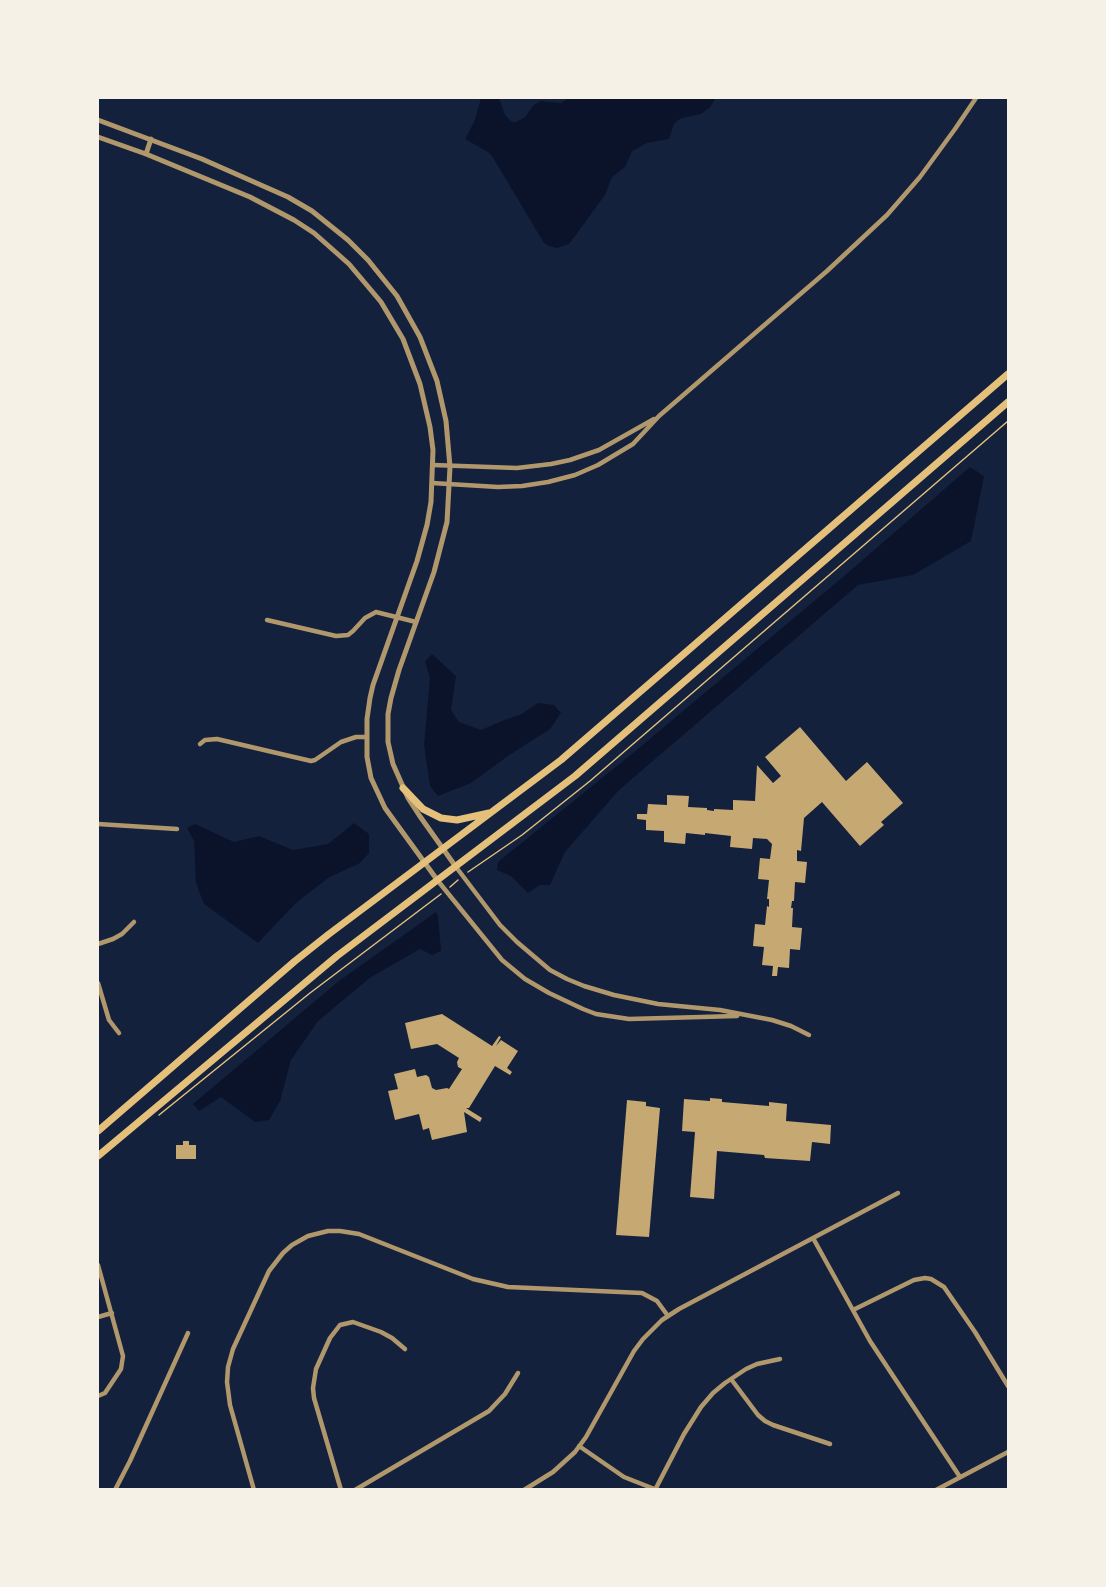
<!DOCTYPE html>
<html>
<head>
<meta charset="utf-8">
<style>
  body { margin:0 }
  #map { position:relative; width:1106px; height:1587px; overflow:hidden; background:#14213d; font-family:"PT Serif",serif }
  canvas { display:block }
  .frame { position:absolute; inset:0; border:99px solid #f6f1e7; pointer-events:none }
</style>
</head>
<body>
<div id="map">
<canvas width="1106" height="1587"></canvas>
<div class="frame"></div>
</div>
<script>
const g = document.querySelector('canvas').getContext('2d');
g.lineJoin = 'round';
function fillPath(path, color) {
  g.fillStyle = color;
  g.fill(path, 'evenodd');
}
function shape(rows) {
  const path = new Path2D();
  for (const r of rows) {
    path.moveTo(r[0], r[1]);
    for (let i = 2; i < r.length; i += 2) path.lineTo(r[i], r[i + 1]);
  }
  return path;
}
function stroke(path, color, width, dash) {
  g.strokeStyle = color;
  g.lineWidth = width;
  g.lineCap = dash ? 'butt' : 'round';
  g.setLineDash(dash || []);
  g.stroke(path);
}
fillPath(shape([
  [481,98,499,98,505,115,512,122,516,122,525,117,533,106,540,101,561,103,569,98,716,98,710,107,701,114,682,118,677,121,674,124,669,139,647,143,632,151,625,167,612,177,605,195,575,236,569,244,557,248,549,246,544,243,492,156,488,152,465,139,475,120],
  [970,467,984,476,971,541,913,575,858,585,619,790,565,852,550,885,540,885,528,893,511,876,497,870,498,862,633,753,843,577],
  [432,654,456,676,451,710,459,722,481,730,507,719,520,715,538,703,554,705,561,713,550,729,508,756,471,783,438,796,430,786,424,745,430,678,425,661],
  [354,823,369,834,369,853,360,863,328,878,295,904,258,943,204,904,196,883,194,841,187,828,195,824,234,842,259,836,293,850,328,844],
  [436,912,438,916,441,951,432,955,420,949,371,977,318,1021,291,1060,280,1101,269,1120,255,1122,221,1097,199,1111,193,1104,339,981]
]), '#0b132b');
fillPath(shape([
  [800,727,846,781,867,762,903,803,881,822,884,825,860,846,822,802,804,818,801,851,797,850,797,861,807,862,805,883,795,882,794,901,792,901,791,908,793,908,792,927,802,928,800,950,790,949,789,968,778,967,777,976,772,976,773,966,762,965,764,947,753,946,755,924,765,925,767,906,769,907,769,899,767,899,769,880,758,879,760,858,770,859,772,844,767,839,753,838,752,849,730,847,731,836,705,833,705,835,686,833,685,844,664,842,664,831,646,830,646,820,637,819,637,814,647,814,648,804,667,805,667,795,689,796,688,807,707,808,707,810,714,811,714,809,733,810,733,800,755,801,757,765,773,783,781,776,765,757],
  [442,1014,492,1046,499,1036,501,1037,496,1046,501,1040,518,1051,507,1068,512,1072,510,1075,495,1066,469,1108,466,1108,482,1118,480,1122,464,1112,467,1132,432,1140,429,1128,423,1130,419,1114,395,1120,388,1091,398,1089,394,1074,415,1069,417,1077,426,1075,429,1077,432,1088,436,1090,447,1088,449,1089,462,1069,458,1067,457,1062,459,1058,437,1044,411,1049,405,1023],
  [710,1098,722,1099,722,1102,769,1106,769,1102,787,1104,786,1121,831,1125,830,1144,812,1142,810,1161,765,1158,764,1155,717,1151,714,1199,690,1197,695,1132,682,1131,684,1099,710,1101],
  [627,1100,646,1102,646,1106,660,1108,649,1237,616,1235],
  [183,1141,189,1141,189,1145,196,1145,196,1159,176,1159,176,1145,183,1145]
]), '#c6a872');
stroke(shape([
  [468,872,522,835,590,781,1008,421],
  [450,887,458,880],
  [159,1115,310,993,441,894]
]), '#e5c07b', 1.5);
stroke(shape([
  [433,465,517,468,551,464,570,460,599,450,654,419],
  [432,483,498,487,522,486,548,482,575,475,598,465,633,444,659,416,827,271,887,215,920,177,955,129,976,98],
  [267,620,336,636,348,635,353,631,365,618,376,612,416,622],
  [200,744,205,740,217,739,311,761,315,760,341,742,356,737,366,737],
  [98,824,177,829],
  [456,867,500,925,517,942,550,970,567,979,584,986,614,995,658,1004,720,1010,772,1020,791,1026,809,1035],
  [438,881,502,960,525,979,549,993,583,1009,596,1014,629,1019,737,1016],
  [98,944,113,939,122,934,134,922],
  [98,983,109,1020,119,1033],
  [813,1238,870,1341,960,1477],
  [98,1265,123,1356,121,1369,105,1393,98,1396],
  [853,1310,914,1280,925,1278,931,1279,944,1287,975,1332,1008,1386],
  [98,1317,112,1313],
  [731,1379,758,1415,765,1421,773,1425,830,1444],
  [579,1446,624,1477,657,1490],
  [115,1490,130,1461,188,1333],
  [254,1490,230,1405,227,1382,228,1367,233,1349,269,1271,283,1253,292,1245,308,1236,328,1231,340,1231,359,1234,473,1279,508,1287,642,1293,657,1301,668,1316],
  [341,1490,314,1398,313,1388,316,1369,330,1338,340,1325,353,1322,381,1332,392,1338,405,1349],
  [355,1490,489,1411,505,1394,518,1373],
  [524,1490,553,1472,575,1452,586,1437,634,1351,643,1339,662,1320,679,1309,898,1193],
  [655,1490,684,1434,701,1407,713,1393,725,1383,746,1369,757,1364,780,1359],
  [936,1490,1008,1452]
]), '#b1986c', 4.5);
stroke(shape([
  [98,120,202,159,288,197,312,211,348,240,368,260,397,296,420,337,437,381,446,421,450,467,447,522,434,572,399,670,391,698,388,714,388,742,393,764,408,798,419,815,456,867],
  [98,137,146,154,250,197,294,220,314,233,349,264,381,302,403,339,420,384,430,427,433,450,431,502,427,525,417,561,373,685,370,698,367,719,367,757,371,778,385,808,438,881],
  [146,154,151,139]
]), '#b1986c', 5);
stroke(shape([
  [403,788,423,809,441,818,457,820,489,813],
  [98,1131,295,961,329,934,561,760,1008,374],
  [98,1156,337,956,575,776,1008,402]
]), '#e5c07b', 7);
</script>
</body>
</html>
